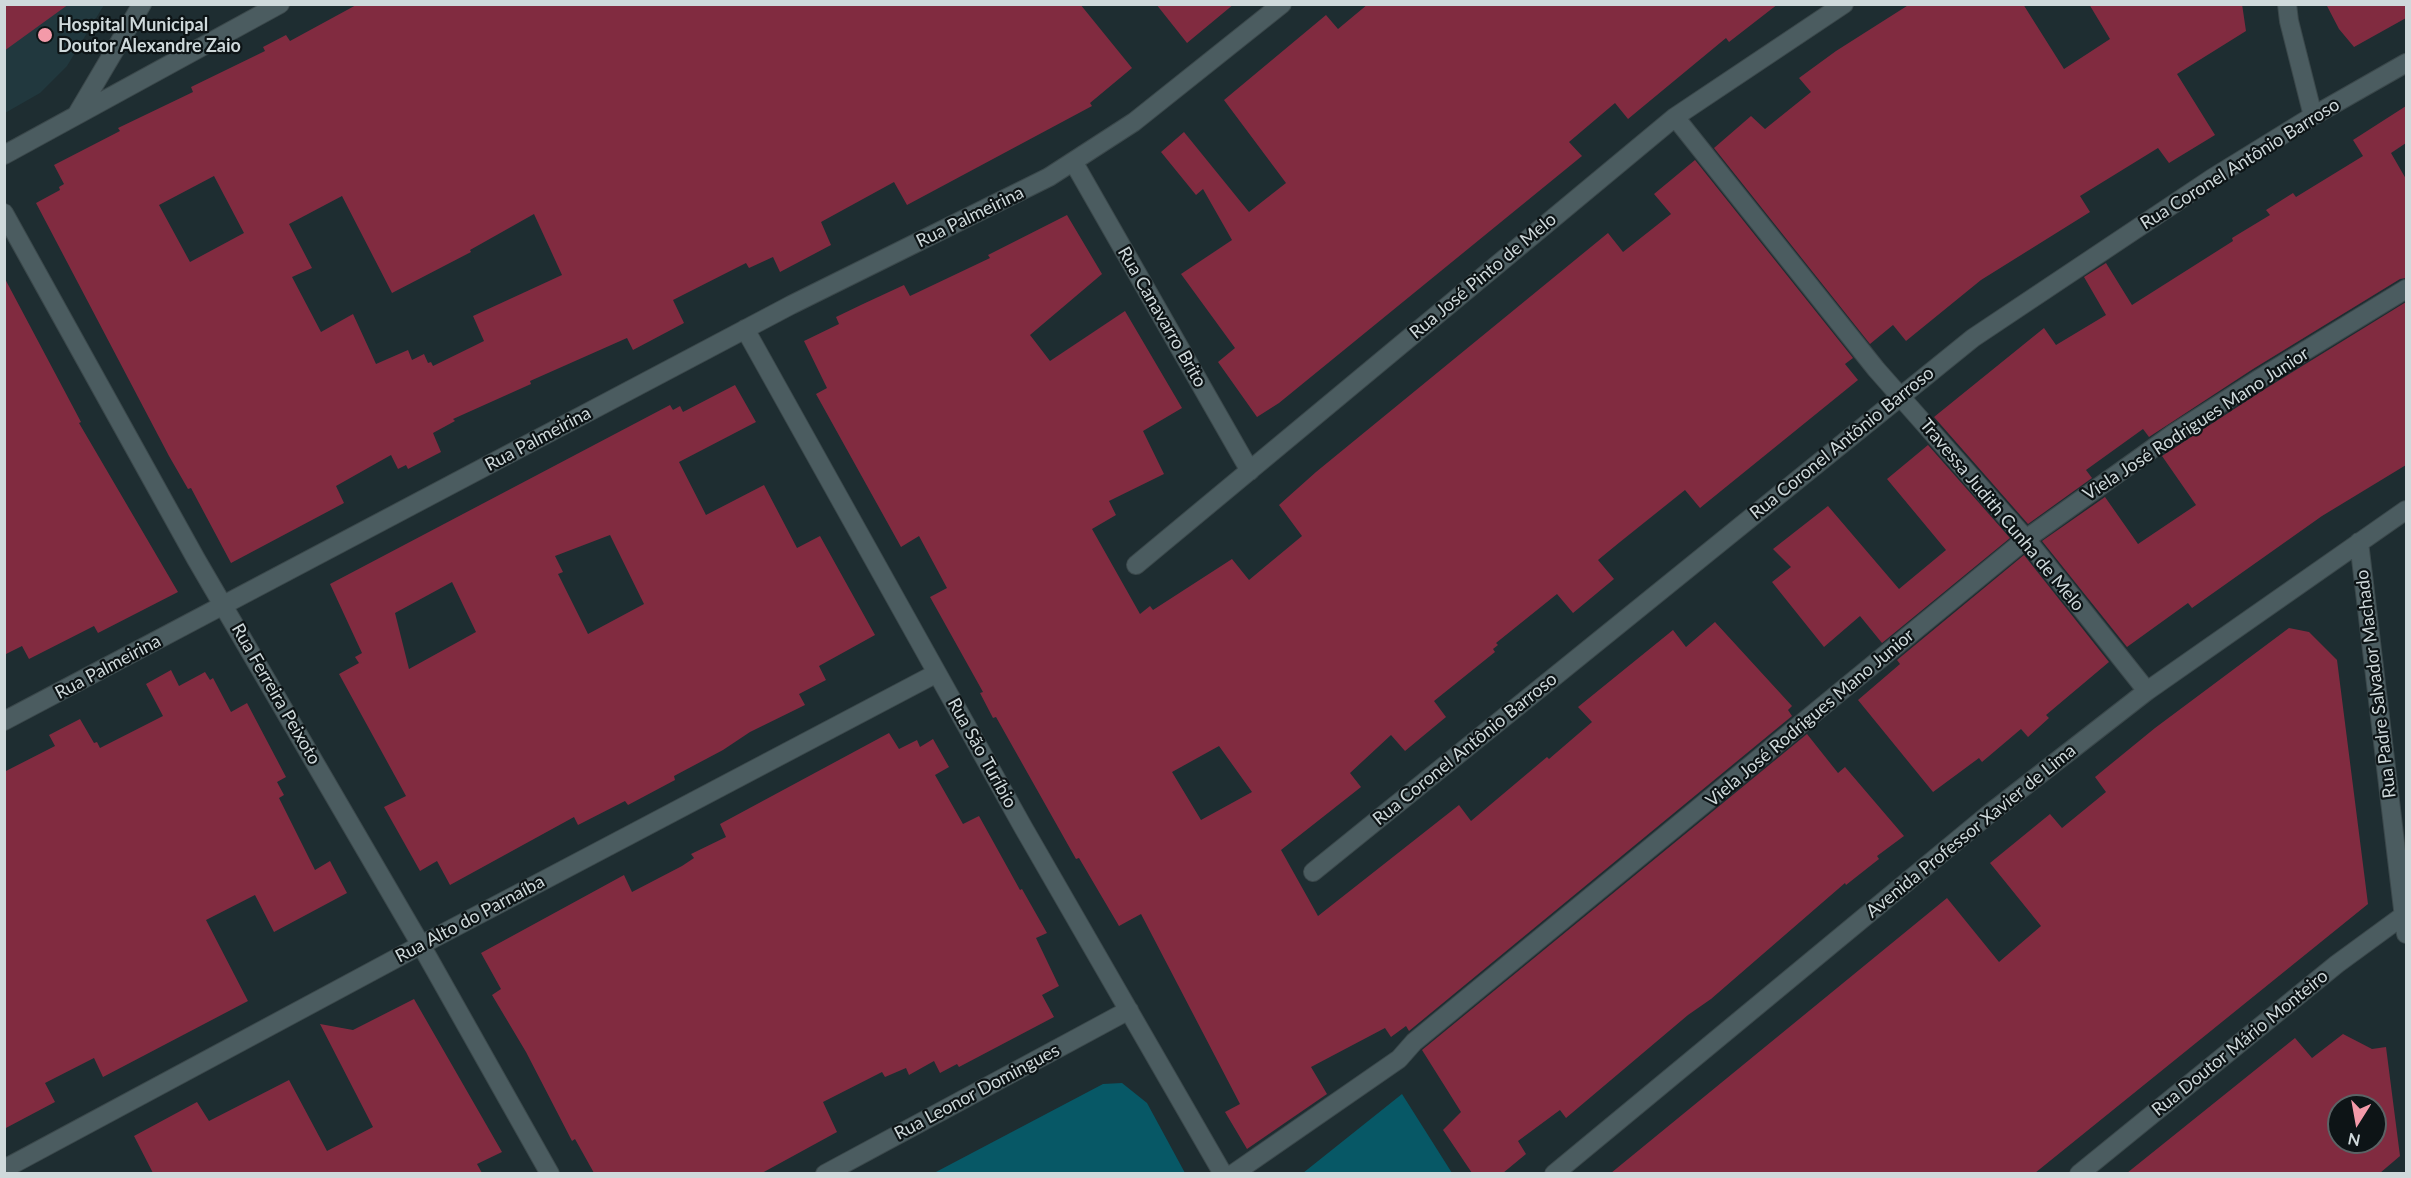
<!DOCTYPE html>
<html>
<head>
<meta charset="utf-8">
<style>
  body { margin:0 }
  #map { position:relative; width:2411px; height:1178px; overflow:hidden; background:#1e2d31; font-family:Lato,sans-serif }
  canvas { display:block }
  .frame { position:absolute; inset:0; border:6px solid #cfd9db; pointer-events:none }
  .north { position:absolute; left:2327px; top:1094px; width:60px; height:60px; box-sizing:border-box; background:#0d1416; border:2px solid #5b6365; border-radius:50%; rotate:191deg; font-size:16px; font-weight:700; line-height:24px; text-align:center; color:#cfd9db }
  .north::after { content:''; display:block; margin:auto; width:21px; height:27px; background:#f39aa9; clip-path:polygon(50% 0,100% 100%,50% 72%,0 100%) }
</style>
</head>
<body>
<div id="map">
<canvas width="2411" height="1178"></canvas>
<div class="frame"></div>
<div class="north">N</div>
</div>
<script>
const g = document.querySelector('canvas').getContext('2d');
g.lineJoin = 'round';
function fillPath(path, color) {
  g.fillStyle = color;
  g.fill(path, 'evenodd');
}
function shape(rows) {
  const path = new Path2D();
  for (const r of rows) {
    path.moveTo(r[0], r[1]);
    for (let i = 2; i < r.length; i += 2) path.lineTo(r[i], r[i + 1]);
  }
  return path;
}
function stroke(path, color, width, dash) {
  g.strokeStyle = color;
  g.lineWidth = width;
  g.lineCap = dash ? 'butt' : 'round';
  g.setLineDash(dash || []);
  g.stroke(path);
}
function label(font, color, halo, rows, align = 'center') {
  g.font = font + ' Lato,sans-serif';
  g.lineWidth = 4.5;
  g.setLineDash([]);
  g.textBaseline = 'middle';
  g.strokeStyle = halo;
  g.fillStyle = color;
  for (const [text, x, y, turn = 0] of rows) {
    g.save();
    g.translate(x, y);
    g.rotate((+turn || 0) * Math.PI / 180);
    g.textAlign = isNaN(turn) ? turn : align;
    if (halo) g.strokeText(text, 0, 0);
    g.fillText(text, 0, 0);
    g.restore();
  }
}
fillPath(shape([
  [5,5,104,5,67,66,40,93,5,113]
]), '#21383e');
fillPath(shape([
  [1122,1083,1147,1103,1185,1173,934,1173,1103,1084],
  [1402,1094,1452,1173,1303,1173]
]), '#075866');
fillPath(shape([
  [4,4,69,4,4,51],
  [358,4,1080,4,1132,68,1090,103,1092,106,907,205,894,182,821,222,831,245,780,272,773,257,749,268,746,263,673,300,684,323,633,350,627,338,530,381,531,384,453,419,455,421,433,433,441,452,408,469,406,465,398,469,391,455,336,486,344,503,231,563,191,488,188,489,169,456,36,203,60,190,59,187,64,184,54,165,120,131,118,128,193,92,191,87,265,51,263,47,286,35,290,41],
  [214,176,244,233,190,262,159,205],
  [342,196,392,293,471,252,470,250,534,214,562,275,473,316,484,341,433,366,431,362,428,363,424,354,412,360,408,350,376,364,353,314,321,332,292,277,312,268,289,224],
  [1156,4,1234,4,1187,43],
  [1368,4,1778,4,1729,42,1726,38,1628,119,1615,103,1569,142,1582,156,1279,403,1257,417,1218,362,1235,348,1181,274,1232,240,1203,189,1196,195,1161,152,1184,132,1249,212,1286,183,1224,100,1326,15,1338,29],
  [1910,4,2023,4,2064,69,2110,39,2089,4,2242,4,2246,31,2177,74,2215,135,2169,163,2158,148,2080,196,2090,212,1981,280,1906,341,1893,325,1870,344,1714,148,1751,116,1765,129,1811,92,1799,78,1836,51],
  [2326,4,2406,4,2406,18,2354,47,2339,29],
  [2406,106,2406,143,2391,153,2406,179,2406,278,2400,279,2253,369,2149,437,2143,429,2086,470,2092,478,2028,524,1934,417,2044,328,2056,345,2106,315,2084,277,2106,263,2132,305,2233,241,2232,238,2270,215,2266,210,2293,193,2296,197,2363,156,2353,140],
  [1695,160,1853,358,1845,364,1858,380,1700,508,1685,490,1620,542,1598,560,1614,579,1573,613,1557,594,1496,643,1498,645,1493,649,1495,652,1434,701,1446,717,1405,751,1391,735,1350,773,1361,787,1281,850,1318,916,1459,805,1471,821,1547,757,1549,759,1592,722,1578,707,1673,630,1686,647,1715,622,1792,706,1788,710,1792,716,1409,1031,1406,1026,1391,1037,1385,1028,1311,1067,1327,1094,1247,1149,1225,1112,1240,1104,1141,914,1119,926,1079,858,1076,859,996,717,993,718,980,693,983,692,930,597,947,588,919,536,901,547,816,394,827,388,804,341,839,324,836,317,863,304,904,285,910,296,990,258,988,255,1067,215,1102,274,1030,335,1050,361,1125,311,1182,408,1143,431,1164,474,1109,501,1116,515,1092,529,1140,614,1150,606,1153,610,1232,559,1249,580,1302,536,1279,505,1316,472,1608,233,1623,252,1671,214,1654,194],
  [1219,746,1252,792,1201,820,1172,772],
  [4,277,81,422,79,423,178,592,98,633,94,626,29,659,22,646,4,655],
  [2406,302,2406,465,2322,516,2192,608,2188,603,2127,647,2042,541,2105,497,2138,544,2196,505,2162,456,2265,389],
  [735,385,756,422,679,462,706,515,764,485,797,548,820,536,875,635,819,666,826,680,799,694,805,705,750,732,723,750,674,776,675,780,628,805,625,801,578,825,574,817,450,885,437,861,420,871,384,807,406,796,339,674,359,663,355,657,362,653,330,584,670,405,673,410,680,406,683,412],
  [610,535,644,604,588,634,558,574,563,572,555,556],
  [452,582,476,632,409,669,395,613],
  [1928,445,2010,538,1882,643,1860,616,1824,647,1772,582,1791,567,1773,549,1828,506,1899,589,1946,550,1887,479],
  [2024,555,2109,662,2046,715,2049,718,2028,737,2021,729,1982,762,1979,758,1933,792,1858,700,1900,664,1897,660],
  [2289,628,2309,632,2337,660,2368,904,2035,1173,1611,1173,1947,898,1999,962,2041,926,1990,863,2050,814,2062,828,2106,792,2095,777,2155,728],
  [171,670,179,686,205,672,210,680,213,678,231,712,247,703,286,777,277,782,284,795,279,798,315,870,330,861,347,893,274,932,255,895,206,920,248,1001,103,1077,94,1058,45,1083,55,1102,4,1129,4,772,55,746,49,735,80,719,94,743,97,742,100,748,163,716,146,684],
  [889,733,899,749,917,740,920,747,933,739,949,767,935,775,963,824,979,816,1020,890,1022,889,1047,933,1036,938,1059,986,1042,995,1054,1017,959,1067,957,1064,940,1073,934,1061,909,1075,906,1068,885,1077,882,1072,823,1102,837,1132,762,1173,594,1173,575,1139,572,1141,526,1052,492,995,501,989,481,953,624,875,632,892,682,866,694,858,691,854,726,837,720,824],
  [1807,734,1838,773,1845,767,1904,836,1877,856,1879,859,1846,885,1845,883,1711,999,1688,1015,1566,1118,1560,1110,1518,1141,1526,1154,1503,1173,1472,1173,1443,1130,1461,1112,1422,1050],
  [414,999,502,1152,477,1164,482,1173,153,1173,134,1136,197,1102,209,1121,289,1080,327,1151,373,1127,320,1024,353,1030],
  [2343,1034,2372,1049,2386,1047,2400,1156,2380,1173,2127,1173,2295,1038,2312,1058],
  [2339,1106,2375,1106,2375,1142,2339,1142]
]), '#812b40');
const minor = shape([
  [2287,4,2289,21,2313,116],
  [77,114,142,4],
  [1675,117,1876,369,2026,539,2147,691],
  [4,155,280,4],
  [1074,163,1250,471],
  [4,213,196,559,421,945,550,1174],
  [745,329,1023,827,1223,1174],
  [2359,542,2406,934],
  [1136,565,1675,117,1844,4],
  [4,721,791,305,1049,177,1134,122,1282,4],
  [1313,872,1973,338,2211,179,2313,116,2406,63],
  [4,1169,421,945,937,673],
  [825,1174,1129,1010],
  [1233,1174,1399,1059,1414,1042,2026,539,2173,434,2259,379,2406,289],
  [1554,1174,1989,814,2147,691,2406,510],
  [2079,1174,2337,964,2404,915]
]);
stroke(minor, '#3b484b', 20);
stroke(minor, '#4b5c60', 18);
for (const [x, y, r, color] of [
  [45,35,8,"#f39aa9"]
]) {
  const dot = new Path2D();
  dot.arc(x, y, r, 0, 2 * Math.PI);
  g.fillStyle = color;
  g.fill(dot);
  stroke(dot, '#0d1416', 2);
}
label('bold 18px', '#cfd9db', '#0d1416', [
  ["Hospital Municipal",58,25],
  ["Doutor Alexandre Zaio",58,46]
], 'left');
label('18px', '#cfd9db', '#0d1416', [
  ["Rua Coronel Antônio Barroso",2240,164,-32],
  ["Rua Palmeirina",970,217,-26],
  ["Rua José Pinto de Melo",1483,276,-40],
  ["Rua Canavarro Brito",1162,317,60],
  ["Viela José Rodrigues Mano Junior",2196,424,-33],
  ["Rua Palmeirina",538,439,-28],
  ["Rua Coronel Antônio Barroso",1842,443,-39],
  ["Travessa Judith Cunha de Melo",2002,515,50],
  ["Rua Palmeirina",108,667,-28],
  ["Rua Padre Salvador Machado",2376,684,-97],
  ["Rua Ferreira Peixoto",276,694,60],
  ["Viela José Rodrigues Mano Junior",1810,718,-40],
  ["Rua Coronel Antônio Barroso",1465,749,-39],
  ["Rua São Turíbio",982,753,61],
  ["Avenida Professor Xavier de Lima",1971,831,-39],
  ["Rua Alto do Parnaíba",470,919,-28],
  ["Rua Doutor Mário Monteiro",2240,1043,-39],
  ["Rua Leonor Domingues",977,1092,-28]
]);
</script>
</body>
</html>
